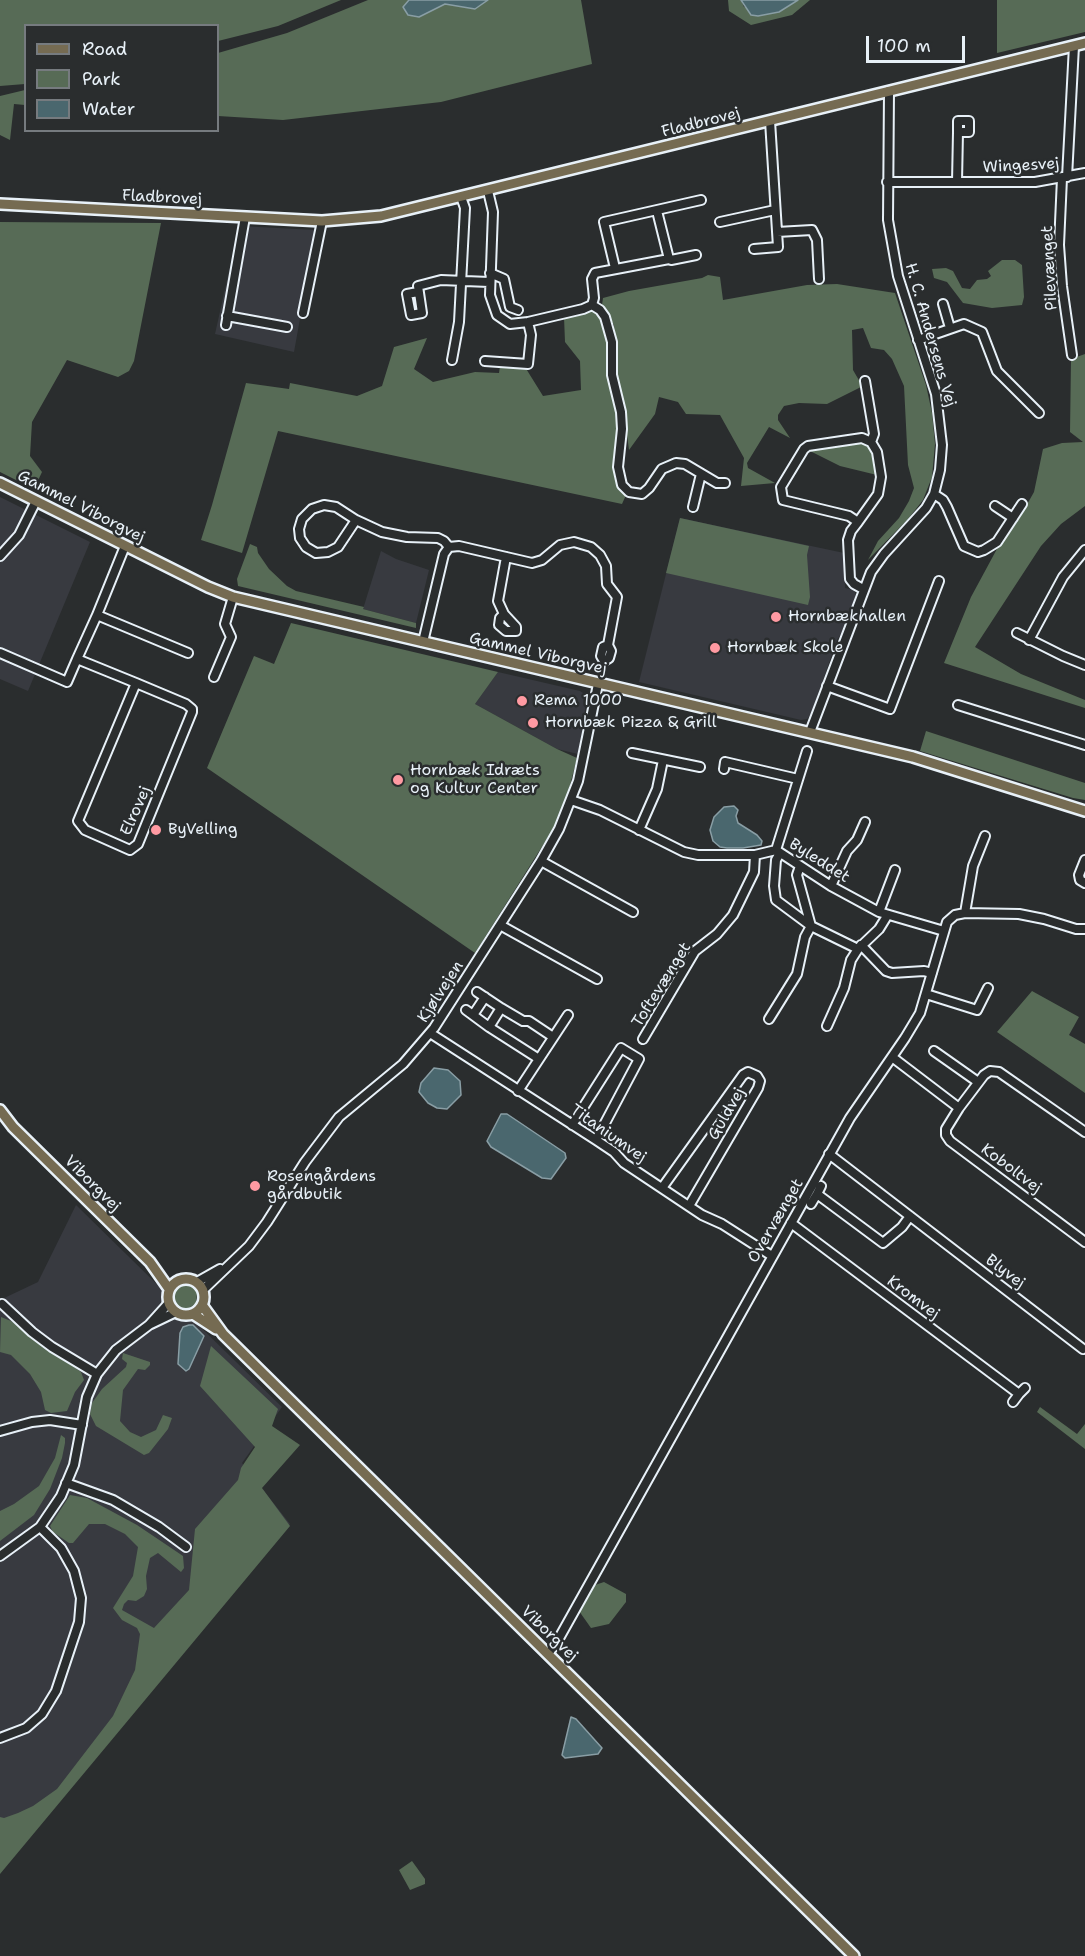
<!DOCTYPE html>
<html>
<head>
<meta charset="utf-8">
<style>
  body { margin:0 }
  #map { position:relative; width:1085px; height:1956px; overflow:hidden; background:#2a2d2e; font-family:"Shantell Sans",sans-serif }
  canvas { display:block }
  .legend { position:absolute; left:24px; top:24px; width:195px; height:108px; box-sizing:border-box; background:#2a2d2e; border:2px solid #767b7f; margin:0; padding:8px 10px; list-style:none; font-size:18px; color:#e8f1f8 }
  .legend li { display:flex; align-items:center; gap:12px; height:30px }
  .legend b { width:30px; border:2px solid #767b7f }
  .scale { position:absolute; left:866px; top:36px; width:99px; height:27px; box-sizing:border-box; border:3px solid #e8f1f8; border-top:0; padding-left:8px; font-size:18px; line-height:21px; white-space:nowrap; color:#e8f1f8; -webkit-text-stroke:4px #2a2d2e; paint-order:stroke }
</style>
</head>
<body>
<div id="map">
<canvas width="1085" height="1956"></canvas>
<ul class="legend">
<li><b style="height:8px;background:#756b52"></b>Road</li>
<li><b style="height:16px;background:#576b56"></b>Park</li>
<li><b style="height:16px;background:#4a676e"></b>Water</li>
</ul>
<div class="scale">100 m</div>
</div>
<script>
const g = document.querySelector('canvas').getContext('2d');
g.lineJoin = 'round';
function fillPath(path, color) {
  g.fillStyle = color;
  g.fill(path, 'evenodd');
}
function shape(rows) {
  const path = new Path2D();
  for (const r of rows) {
    if (r.length === 3) {
      path.moveTo(r[0] + r[2], r[1]);
      path.arc(r[0], r[1], r[2], 0, 2 * Math.PI);
      continue;
    }
    path.moveTo(r[0], r[1]);
    for (let i = 2; i < r.length; i += 2) path.lineTo(r[i], r[i + 1]);
  }
  return path;
}
function stroke(path, color, width, dash) {
  g.strokeStyle = color;
  g.lineWidth = width;
  g.lineCap = dash ? 'butt' : 'round';
  g.setLineDash(dash || []);
  g.stroke(path);
}
function label(font, color, halo, rows, align = 'center') {
  g.font = font + ' "Shantell Sans",sans-serif';
  g.lineWidth = 5;
  g.setLineDash([]);
  g.textBaseline = 'middle';
  g.strokeStyle = halo;
  g.fillStyle = color;
  for (const [text, x, y, turn = 0] of rows) {
    g.save();
    g.translate(x, y);
    g.rotate((+turn || 0) * Math.PI / 180);
    g.textAlign = isNaN(turn) ? turn : align;
    if (halo) g.strokeText(text, 0, 0);
    g.fillText(text, 0, 0);
    g.restore();
  }
}
fillPath(shape([
  [239,226,316,230,294,352,215,334],
  [0,497,90,542,28,691,0,679],
  [680,518,844,553,845,588,854,590,856,595,844,629,837,640,811,715,807,719,801,720,639,682],
  [381,551,396,559,429,570,416,623,363,609],
  [498,672,580,691,586,695,584,723,578,754,557,749,475,704],
  [76,1205,282,1407,242,1463,290,1524,0,1866,0,1300,38,1282]
]), '#383a40');
fillPath(shape([
  [0,0,341,0,278,26,218,41,218,26,26,26,25,84,0,86],
  [368,0,581,0,592,64,441,102,283,120,218,116,218,53,287,33],
  [728,0,741,0,744,7,779,12,798,0,810,0,792,15,751,25,729,11],
  [997,0,1085,0,1085,32,997,53],
  [25,90,25,105,14,104,10,140,0,135,0,96],
  [0,222,161,223,134,361,129,371,118,377,67,360,32,422,30,456,42,472,34,489,0,472],
  [1002,260,1015,260,1022,265,1024,297,1022,305,992,308,963,303,947,282,934,278,932,269,946,268,953,271,962,288,970,289,977,280,987,279,991,276,988,271],
  [708,275,720,277,723,300,807,285,837,284,895,293,926,385,932,413,935,444,932,477,923,500,908,519,868,560,878,541,899,518,909,501,914,488,908,465,904,386,892,359,884,350,871,348,863,328,852,330,853,370,860,382,861,387,827,404,799,403,784,406,778,415,778,420,790,438,769,427,747,463,748,468,775,483,741,486,744,458,720,415,686,414,678,402,659,397,655,414,629,450,624,412,616,378,614,325,602,305,603,298,629,291,702,278],
  [594,310,598,311,606,327,619,425,613,461,619,486,626,495,622,504,278,431,242,553,201,540,212,505,246,383,289,389,290,383,357,396,382,386,394,347,427,338,414,369,433,382,475,372,499,373,500,366,525,367,543,396,581,390,580,361,565,342,564,317],
  [1085,354,1085,506,1061,524,1041,546,975,647,1021,674,1085,700,1085,708,944,663,971,597,998,547,1025,508,1034,492,1043,449,1062,443,1083,442,1070,432,1071,359],
  [861,441,869,444,873,451,877,475,840,466,808,450,809,448],
  [680,518,809,546,807,555,810,597,808,605,666,573],
  [250,544,257,547,258,553,269,569,287,586,296,591,364,607,363,609,416,623,416,628,238,586,237,579],
  [291,623,498,672,475,704,557,749,577,758,568,793,555,826,475,953,207,768,254,656,274,664],
  [926,731,1085,783,1085,800,1073,798,920,751],
  [1032,991,1079,1017,1069,1035,1085,1044,1085,1093,997,1032],
  [183,1285,193,1287,197,1293,196,1303,188,1309,178,1307,174,1301,175,1291],
  [1,1317,11,1321,81,1372,84,1380,75,1392,67,1411,51,1413,45,1410,41,1392,30,1374,11,1355,0,1352],
  [211,1346,278,1409,272,1426,300,1445,262,1488,290,1526,0,1874,0,1817,4,1818,18,1813,33,1806,57,1789,113,1716,135,1670,140,1634,137,1628,122,1620,113,1608,133,1576,138,1547,125,1534,105,1524,89,1524,73,1543,69,1543,53,1532,50,1526,70,1495,87,1498,137,1525,183,1556,184,1568,181,1572,158,1553,150,1558,146,1576,147,1589,144,1596,136,1601,128,1600,124,1604,122,1610,154,1628,189,1590,195,1529,238,1480,241,1468,255,1447,200,1386],
  [123,1353,150,1362,150,1365,145,1370,138,1369,123,1390,120,1421,130,1432,141,1437,156,1430,163,1415,172,1418,168,1429,149,1453,144,1455,96,1426,90,1414,92,1403,102,1389,126,1367,127,1363,122,1359],
  [1040,1407,1077,1434,1085,1424,1085,1449,1037,1412],
  [61,1435,65,1438,65,1443,62,1458,50,1489,34,1515,0,1541,0,1511,14,1504,39,1486,55,1458],
  [604,1582,626,1594,626,1602,609,1624,591,1628,579,1611,595,1585],
  [412,1861,425,1879,425,1884,410,1890,399,1870]
]), '#576b56');
const water = shape([
  [409,0,488,0,475,9,445,4,419,17,408,15,403,7,409,0],
  [741,0,798,0,779,12,758,16,751,15,741,0],
  [734,806,738,810,736,816,738,823,757,835,762,841,761,845,743,848,727,848,720,847,713,841,710,830,714,817,724,807,734,806],
  [434,1068,448,1070,460,1081,461,1095,447,1109,437,1108,428,1103,419,1092,421,1083,434,1068],
  [501,1114,507,1114,565,1153,566,1158,551,1179,542,1178,491,1147,487,1141,501,1114],
  [189,1325,193,1325,204,1336,189,1369,186,1371,178,1364,180,1333,183,1327,189,1325],
  [571,1717,576,1719,602,1748,598,1754,565,1758,562,1755,571,1717]
]);
fillPath(water, '#4a676e');
stroke(water, '#899ea5', 1.5);
const minor = shape([
  [1067,177,1074,46],
  [1062,178,1059,245,1062,286,1072,355],
  [887,182,1035,182,1085,173],
  [957,182,958,132,958,121,969,121,969,132,958,132],
  [488,191,493,212,490,295,497,315,510,324,528,322,583,309,592,305,594,298,592,279,595,273,669,259,657,211],
  [720,222,775,210],
  [777,232,812,230,817,240,819,279],
  [754,249,778,247,770,121],
  [669,259,671,260,696,255],
  [615,268,604,222,701,200],
  [490,273,504,279,510,307,518,310],
  [418,292,407,294,411,315,422,313,418,286,441,280,489,282],
  [943,304,950,328],
  [592,305,600,310,605,317,612,342,612,375,621,412,622,429,618,467,622,485,629,492,642,494,649,488,662,469,676,463,685,464,717,483,725,483],
  [303,313,322,221],
  [227,316,287,327],
  [226,325,245,217],
  [918,340,964,324,982,332,997,371,1039,413],
  [452,360,459,322,465,208,461,197],
  [485,361,528,364,531,335,528,322],
  [865,381,874,434,871,442],
  [934,494,943,500,947,507,964,546,978,552,984,550,997,542,1022,504],
  [995,506,1013,518],
  [693,507,701,474],
  [356,520,336,507,324,505,312,509,302,519,299,529,300,538,306,547,316,553,328,552,338,547,356,520,382,532,407,537,438,538,444,541,449,547],
  [858,522,849,516,783,500,781,487,804,449,808,446,862,438,871,442,877,452,881,477,878,494,858,522,851,531,848,540,850,579,854,584,863,589],
  [125,546,97,615,188,653],
  [0,556,19,535,36,501],
  [504,614,500,618,499,625,506,631,516,631,516,627,504,614,498,601,506,557],
  [97,615,77,659,136,683,78,821,85,830,130,850,138,844,192,712,192,709,186,704,136,683],
  [1017,633,1063,656,1085,665],
  [1029,640,1063,577,1085,550],
  [423,642,444,554,449,547,459,546,532,563,542,560,560,545,574,542,591,547,600,555,606,566,607,584,617,597,608,645,603,647,601,656,604,661,609,658,611,651,608,645],
  [0,653,67,682,77,659],
  [214,677,231,637,225,624,233,597],
  [827,686,890,709,939,581],
  [958,705,1085,745],
  [810,732,871,572,884,554,926,508,934,494,940,470,942,445,936,394,898,276,888,220,889,91],
  [807,751,776,850,831,886,879,912,944,931],
  [632,753,700,767],
  [724,769,725,762,798,779],
  [571,800,600,810,684,852,698,855,755,855,776,850],
  [639,830,657,789,663,760],
  [780,853,776,860,774,886,776,900,811,926,858,949],
  [1085,860,1079,875,1080,880,1085,883],
  [541,861,633,912],
  [831,886,847,851,857,840,865,822],
  [879,912,895,870],
  [965,913,973,866,985,836],
  [500,925,597,979],
  [861,945,886,971,892,973,924,971,932,973],
  [477,992,501,1008],
  [926,994,977,1010,988,988],
  [466,1010,489,1027],
  [473,1015,485,997],
  [769,1019,797,974,805,937,811,926,797,875,800,866],
  [827,1026,844,988,851,960,858,949,879,929,887,916],
  [430,1033,596,1140,614,1152,624,1163,702,1215,722,1224,772,1256],
  [643,1039,695,951,717,934,733,915,754,872,755,855],
  [934,1051,978,1082],
  [892,1057,959,1108],
  [539,1059,489,1027,501,1008,523,1021,529,1021,553,1037],
  [518,1091,568,1015],
  [572,1125,621,1048,639,1059,596,1140],
  [1085,1132,999,1072,990,1071,984,1075,959,1108,946,1129,946,1135,950,1141,1085,1242],
  [829,1154,1083,1349],
  [662,1188,743,1075,748,1072,757,1076,760,1081,758,1088,689,1206],
  [817,1194,821,1186],
  [811,1204,817,1194,883,1243,902,1227,910,1216],
  [791,1223,1019,1394,1025,1388],
  [197,1282,220,1269],
  [203,1290,249,1246,267,1222,305,1162,339,1117,403,1064,434,1028,541,861,559,829,578,781,598,684],
  [2,1304,32,1332,52,1347,97,1374],
  [151,1324,176,1312],
  [1013,1402,1019,1394],
  [0,1431,32,1422,50,1420,82,1425],
  [66,1483,113,1500,159,1527,186,1547],
  [0,1556,40,1527,61,1496,74,1465,87,1397,97,1374,116,1350,149,1325,168,1304],
  [548,1654,558,1640,850,1118,905,1038,920,1013,947,922,955,915,965,913,1019,914,1044,919,1076,929,1085,929],
  [0,1738,26,1728,42,1714,56,1691,79,1622,81,1598,74,1571,61,1548,40,1527]
]);
const major = shape([
  [0,204,322,221,381,216,1085,43],
  [0,483,208,587,233,597,913,757,1085,811],
  [0,1110,13,1127,150,1262,169,1289],
  [186,1297,18],
  [202,1305,223,1334,854,1956],
  [193,1314,216,1329]
]);
stroke(minor, '#e8f1f8', 12);
stroke(major, '#e8f1f8', 14);
stroke(minor, '#2a2d2e', 8);
stroke(major, '#756b52', 9);
for (const [x, y, r, color] of [
  [776,617,6,"#ff9aa2"],
  [715,648,6,"#ff9aa2"],
  [522,701,6,"#ff9aa2"],
  [533,723,6,"#ff9aa2"],
  [398,780,6,"#ff9aa2"],
  [156,830,6,"#ff9aa2"],
  [255,1186,6,"#ff9aa2"]
]) {
  const dot = new Path2D();
  dot.arc(x, y, r, 0, 2 * Math.PI);
  g.fillStyle = color;
  g.fill(dot);
  stroke(dot, '#2a2d2e', 2);
}
label('16px', '#e8f1f8', '#2a2d2e', [
  ["Fladbrovej",701,123,-14],
  ["Wingesvej",1021,166,-3],
  ["Fladbrovej",162,198,3],
  ["Pilevænget",1050,268,-93],
  ["H. C. Andersens Vej",930,335,74],
  ["Gammel Viborgvej",81,507,27],
  ["Gammel Viborgvej",538,654,13],
  ["Elrovej",136,811,-66],
  ["Byleddet",819,861,32],
  ["Toftevænget",662,985,-58],
  ["Kjølvejen",441,992,-57],
  ["Guldvej",727,1114,-60],
  ["Titaniumvej",608,1134,35],
  ["Koboltvej",1011,1169,37],
  ["Viborgvej",92,1184,45],
  ["Overvænget",776,1221,-60],
  ["Blyvej",1005,1272,37],
  ["Kromvej",913,1298,37],
  ["Viborgvej",549,1634,44]
]);
label('16px', '#e8f1f8', '#2a2d2e', [
  ["Hornbækhallen",788,617],
  ["Hornbæk Skole",727,648],
  ["Rema 1000",534,701],
  ["Hornbæk Pizza & Grill",545,723],
  ["Hornbæk Idræts",410,771],
  ["og Kultur Center",410,789],
  ["ByVelling",168,830],
  ["Rosengårdens",267,1177],
  ["gårdbutik",267,1195]
], 'left');
</script>
</body>
</html>
